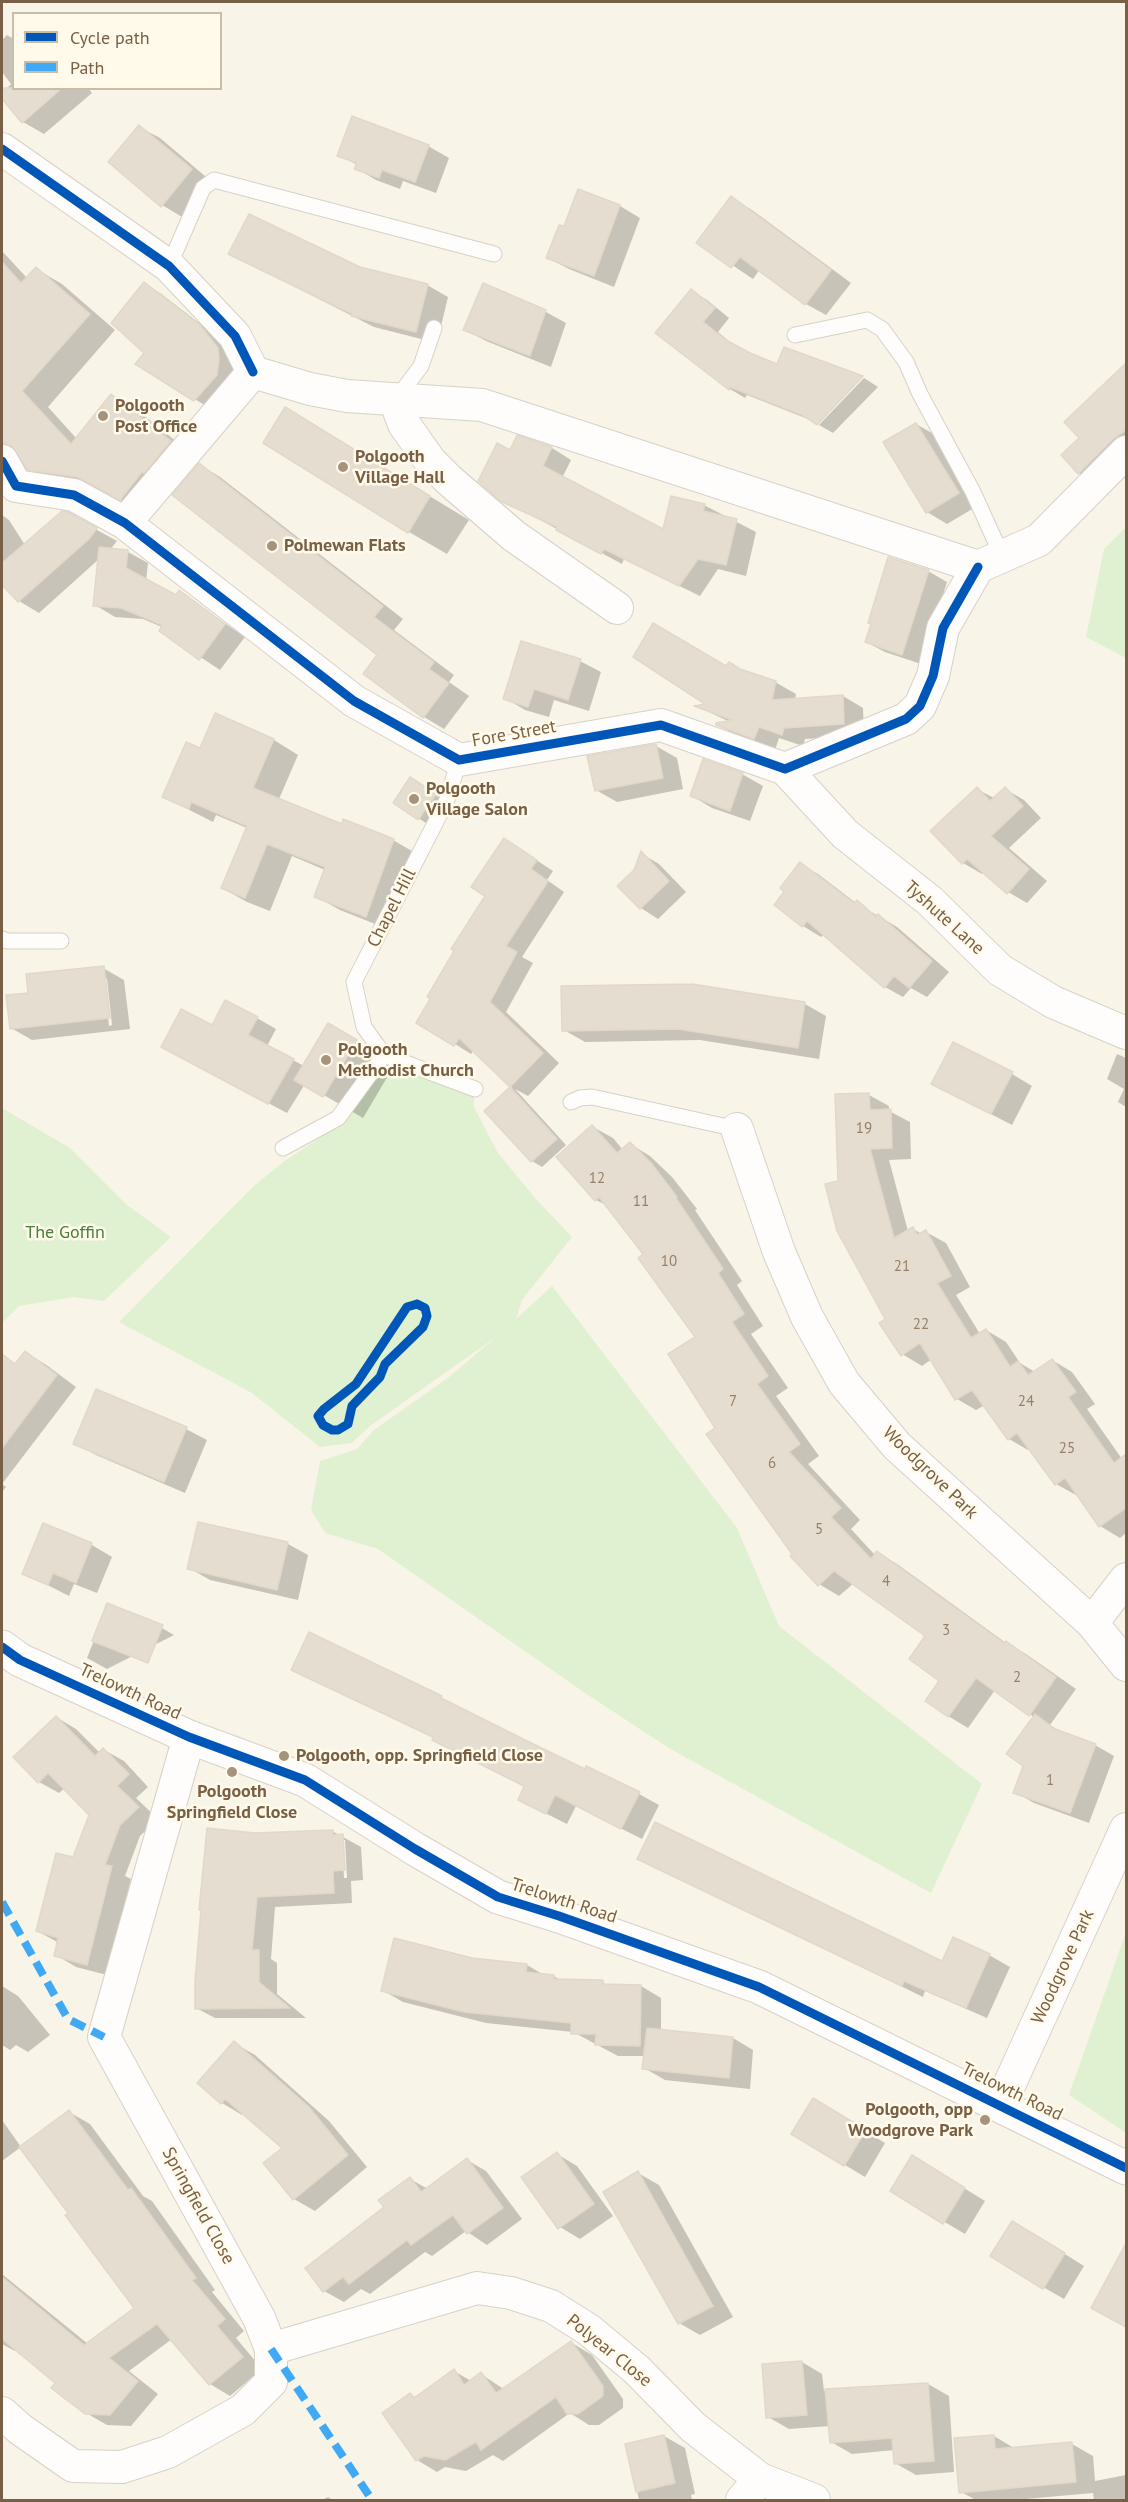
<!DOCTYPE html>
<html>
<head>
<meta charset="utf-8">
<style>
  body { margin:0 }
  #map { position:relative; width:1128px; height:2502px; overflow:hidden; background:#f9f4e8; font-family:"PT Sans",sans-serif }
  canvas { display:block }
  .frame { position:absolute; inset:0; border:3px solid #795f45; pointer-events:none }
  .legend { position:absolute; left:12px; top:12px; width:210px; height:78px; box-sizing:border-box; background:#fffaea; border:2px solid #c9bca8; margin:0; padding:8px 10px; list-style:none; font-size:18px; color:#795f45 }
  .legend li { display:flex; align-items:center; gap:12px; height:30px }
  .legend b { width:30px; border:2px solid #c9bca8 }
</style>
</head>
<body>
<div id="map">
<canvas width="1128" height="2502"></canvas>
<div class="frame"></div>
<ul class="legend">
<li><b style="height:8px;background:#0057b8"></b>Cycle path</li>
<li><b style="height:8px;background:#3fa9f5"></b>Path</li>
</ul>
</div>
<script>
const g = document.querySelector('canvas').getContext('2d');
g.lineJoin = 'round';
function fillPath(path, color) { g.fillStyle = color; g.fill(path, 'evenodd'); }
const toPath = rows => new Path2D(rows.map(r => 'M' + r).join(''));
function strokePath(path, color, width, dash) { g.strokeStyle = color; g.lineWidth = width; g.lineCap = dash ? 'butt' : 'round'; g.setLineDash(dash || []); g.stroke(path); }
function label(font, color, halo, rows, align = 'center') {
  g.font = font + ' "PT Sans",sans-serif'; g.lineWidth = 5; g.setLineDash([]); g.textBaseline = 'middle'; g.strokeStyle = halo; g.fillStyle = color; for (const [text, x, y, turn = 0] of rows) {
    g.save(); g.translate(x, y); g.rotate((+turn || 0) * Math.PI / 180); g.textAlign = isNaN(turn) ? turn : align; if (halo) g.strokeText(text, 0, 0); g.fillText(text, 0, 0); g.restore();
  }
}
fillPath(toPath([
  [1126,527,1126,658,1086,637,1104,549],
  [386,1063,474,1094,474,1107,498,1153,536,1199,572,1237,522,1300,516,1319,552,1286,737,1528,779,1626,982,1784,931,1893,667,1747,585,1693,378,1549,325,1533,311,1510,320,1461,357,1449,374,1430,449,1377,496,1337,370,1426,352,1443,320,1447,252,1393,119,1322,255,1185,283,1162,345,1121],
  [2,1108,70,1148,127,1205,171,1237,104,1301,73,1297,19,1306,2,1323],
  [1126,1932,1126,2133,1069,2095]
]), '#e0f1d1');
fillPath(toPath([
  [7,35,14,39,14,88,88,88,92,93,44,134,23,122,2,97,2,93,11,84,2,72,2,40],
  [139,127,160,138,212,182,182,217,162,205],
  [428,146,449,158,436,193,403,181,400,189,376,180,356,168,357,165,339,155],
  [579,191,620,206,640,218,614,287,569,269,548,258,565,228],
  [732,198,752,210,851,283,826,315,806,304,760,269,753,279,698,242],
  [2,251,27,278,36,269,62,284,115,330,48,407,77,439,111,396,138,411,196,457,147,514,105,492,55,484,29,468,19,452,2,442,2,337,8,331,2,324],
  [230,254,360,268,427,285,448,297,437,343,374,327],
  [144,284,160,293,216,336,233,358,235,370,211,409,137,364,146,353],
  [483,285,546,312,566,323,551,367,486,341,465,330],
  [692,291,707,300,729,318,718,332,736,347,778,366,813,421,747,395,745,398,730,389,657,333],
  [1126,365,1126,458,1100,485,1079,473,1063,455,1081,438,1066,422],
  [864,378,878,387,833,433,819,425],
  [286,409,469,520,447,554,409,532],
  [916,424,937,436,979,505,947,524,927,512],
  [518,437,552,448,571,460,562,478,664,531,704,505,756,532,746,576,718,569,700,596,624,559,622,564,501,499,510,452],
  [200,465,220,477,403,619,394,630,454,675,449,682,469,696,444,729,424,717,380,654],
  [68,514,117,541,110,550,128,552,148,563,146,581,177,597,179,592,245,637,220,670,161,631,162,627,143,619,115,617,95,605,99,559,39,613,19,601,2,583,2,515,9,520,25,545],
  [928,571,947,582,921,664,885,652,866,642],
  [580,661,601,672,589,711,554,700,549,717,525,710,505,698],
  [727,668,775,682,796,694,795,700,843,696,863,708,864,735,805,739,803,746,779,738,775,750,738,736,717,725,730,722,698,707,709,705],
  [216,715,274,740,298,755,279,799,343,826,393,840,417,854,390,930,340,910,315,896,325,870,292,856,270,911,247,902,222,888,247,828,216,815,213,822,164,797,201,750],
  [656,746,677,758,683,789,617,802,596,790],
  [742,774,763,786,750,821,712,808,692,796],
  [420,785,445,801,429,825,395,803],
  [977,789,994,798,1005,789,1024,800,1041,818,1009,848,1047,881,1027,903,1008,892,984,871,982,874,963,863],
  [521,850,553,871,547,880,564,892,522,957,533,963,506,1012,559,1063,528,1096,515,1089,566,1145,542,1167,532,1161,486,1111,512,1087,474,1050,471,1054,455,1044],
  [642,854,659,864,686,892,658,919,641,908,636,871],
  [800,864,818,874,856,903,897,927,949,972,927,997,911,988,903,997,885,987,824,934,821,937,803,926,776,905,786,891],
  [103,968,124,980,130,1029,32,1040,11,1028,30,994],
  [104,979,107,979,112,1025,109,1026],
  [692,986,805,1004,826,1016,819,1059,700,1040,585,1042,564,1030],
  [257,1018,276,1029,267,1046,304,1066,329,1025,395,1064,363,1118,305,1084,287,1113,181,1057],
  [1117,1054,1126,1058,1126,1107,1118,1102,1124,1089,1107,1079],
  [1012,1074,1032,1086,1012,1125,954,1095],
  [869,1095,889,1106,889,1111,910,1122,911,1159,889,1160,908,1231,913,1229,922,1234,926,1232,946,1243,970,1287,956,1295,980,1334,986,1330,1006,1342,1020,1363,1035,1372,1052,1360,1072,1372,1095,1404,1087,1409,1122,1459,1126,1456,1126,1533,1120,1538,1100,1526,1078,1494,1076,1495,1056,1484,1030,1449,1028,1450,1009,1439,985,1405,976,1410,957,1399,932,1359,922,1366,902,1354,887,1319,840,1182],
  [593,1127,613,1138,623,1150,630,1144,650,1156,672,1177,697,1209,695,1210,742,1281,737,1285,763,1326,751,1334,788,1388,776,1396,819,1456,808,1464,860,1520,851,1529,875,1555,877,1552,897,1564,1006,1643,1026,1654,1076,1689,1050,1725,1063,1733,1095,1745,1114,1756,1089,1823,1034,1803,1015,1792,1025,1766,1034,1717,995,1690,968,1728,948,1716,941,1680,927,1636,854,1583,839,1596,819,1584,794,1554,717,1428,697,1337,645,1255,608,1206,596,1200],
  [26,1353,45,1364,76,1387,2,1484,6,1487,2,1492,2,1376,11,1363,16,1366],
  [186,1429,207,1440,185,1493,96,1455,75,1443],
  [199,1523,288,1544,308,1555,298,1600,210,1580,189,1568],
  [44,1525,92,1545,112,1557,97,1593,74,1584,69,1596,24,1573],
  [108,1605,155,1624,174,1635,107,1669,87,1658],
  [314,1681,441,1698,526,1743,639,1794,659,1805,642,1839,576,1806,567,1824,519,1800,526,1786,434,1738],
  [56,1717,76,1729,100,1753,104,1750,124,1761,148,1787,136,1798,158,1819,140,1836,125,1876,131,1879,107,1975,76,1967,56,1955,59,1943,37,1931,74,1859,91,1815,65,1788,59,1793,39,1782],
  [332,1831,361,1847,363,1880,351,1881,352,1903,275,1907,271,1959,277,1963,277,1994,306,2018,215,2018,196,2008,255,1835],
  [342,1840,345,1840,347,1878,344,1878],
  [639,1858,943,1963,989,1955,1010,1967,987,2018,925,1991,923,1997],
  [472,1959,527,1965,544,1975,554,1976,561,1981,602,1982,609,1986,641,1986,661,1998,661,2031,733,2038,753,2050,750,2089,665,2080,644,2068,645,2056,618,2056,573,2032,486,2023,403,2002,382,1990],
  [2,1986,18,1996,50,2035,28,2052,16,2045,10,2050,2,2045],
  [234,2043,255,2055,329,2121,367,2167,315,2211,294,2199,284,2148,244,2113,242,2115,222,2103],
  [69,2112,90,2124,143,2196,152,2201,215,2290,212,2292,244,2331,236,2338,262,2369,230,2396,210,2384,172,2339,129,2371,158,2394,131,2426,107,2425,86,2413,57,2383,16,2349,15,2351,2,2344,2,2274,88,2344,136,2309,70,2213,21,2147,2,2161,2,2120,21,2147],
  [834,2112,885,2143,865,2177,793,2134],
  [557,2154,577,2166,613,2216,580,2239,560,2227],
  [467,2160,486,2171,522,2219,487,2245,466,2231,432,2256,425,2252,370,2294,361,2289,344,2302,324,2291,307,2269,386,2208,410,2179,428,2189],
  [933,2169,985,2201,965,2234,892,2191],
  [638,2173,659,2185,733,2317,700,2335,679,2323],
  [1033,2234,1084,2266,1064,2299,1043,2287],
  [1120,2277,1126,2281,1126,2326,1093,2308],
  [572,2343,592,2355,623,2399,623,2408,599,2425,589,2425,570,2413,503,2461,493,2455,466,2471,445,2467,437,2472,417,2460,410,2394,416,2398,454,2371,471,2381,481,2374,505,2390],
  [802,2362,822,2374,824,2391,928,2384,949,2396,954,2472,916,2475,895,2463,895,2450,852,2454,831,2442,830,2426,789,2429,768,2417],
  [664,2436,685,2448,695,2494,691,2495,692,2500,639,2500,627,2445],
  [994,2436,1014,2448,1072,2444,1093,2456,1095,2481,1126,2475,1126,2500,1094,2500,1093,2493,1014,2500,976,2500,961,2492],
  [328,2497,333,2500,322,2500]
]), '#0003');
const building = toPath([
  [2,88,62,88,22,123,2,99,2,88],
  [352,116,429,145,415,182,382,170,379,178,354,169,357,163,337,156,352,116],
  [139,125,192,169,161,207,108,162,139,125],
  [578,189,620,205,594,276,546,258,559,225,564,226,578,189],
  [731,196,831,270,805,305,740,257,731,268,696,243,731,196],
  [249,214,360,267,428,284,416,332,351,316,352,314,228,254,249,214],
  [2,262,21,283,36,267,90,314,22,391,71,444,111,394,171,441,144,473,142,472,120,500,77,477,27,470,12,446,2,443,2,262],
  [144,282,200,325,218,348,219,360,217,375,194,401,135,364,144,353,111,323,144,282],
  [483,283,546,310,530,356,463,330,483,283],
  [691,289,715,308,703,322,726,340,750,353,777,364,784,347,863,376,817,425,802,415,730,387,729,390,655,333,691,289],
  [1126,363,1126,430,1113,439,1078,474,1061,455,1079,438,1064,422,1126,363],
  [285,407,430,496,408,533,263,443,285,407],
  [916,423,959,493,926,513,883,442,916,423],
  [517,435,552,447,543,466,663,529,671,496,705,504,703,511,737,519,726,565,698,559,679,586,604,549,601,554,556,530,557,527,500,501,478,481,497,443,510,450,517,435],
  [199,463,383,606,374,617,434,662,429,669,449,683,423,718,363,674,377,655,172,495,199,463],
  [62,511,68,512,97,528,89,539,18,602,2,585,2,563,62,511],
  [99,547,128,550,126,568,176,595,179,590,225,624,199,660,159,631,162,625,121,608,93,606,99,547],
  [888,557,929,570,902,655,865,642,871,624,868,623,888,557],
  [653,623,726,666,729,662,740,669,776,681,772,700,843,695,844,724,784,728,782,735,759,727,754,739,716,725,716,723,732,720,694,706,705,704,633,657,653,623],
  [521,641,581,659,568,700,534,689,528,707,503,699,521,641],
  [215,713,274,739,253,788,342,824,343,819,394,839,366,917,314,897,325,867,267,844,245,898,221,888,247,826,191,802,189,809,162,797,186,742,200,748,215,713],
  [656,744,663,778,595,791,587,756,656,744],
  [703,759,743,773,730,811,690,796,703,759],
  [410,777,436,794,418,820,393,803,410,777],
  [977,787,990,801,1005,787,1023,806,991,836,1029,869,1007,894,967,859,962,864,930,831,977,787],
  [504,838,537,860,531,869,548,881,506,946,517,952,490,1002,543,1053,510,1087,459,1038,454,1046,416,1023,430,999,427,997,454,951,451,949,485,896,471,887,504,838],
  [641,851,669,881,640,909,617,886,634,870,641,851],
  [800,862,854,903,857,900,876,917,878,914,932,961,909,988,894,976,884,988,807,921,802,927,774,905,784,892,780,888,800,862],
  [104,966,110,1018,10,1029,6,995,28,993,26,974,104,966],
  [692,984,805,1002,798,1048,678,1029,562,1031,561,986,692,984],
  [225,1000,258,1017,248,1035,294,1059,268,1104,161,1047,181,1009,212,1025,225,1000],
  [328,1023,357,1040,323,1097,294,1080,328,1023],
  [953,1042,1013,1072,991,1114,931,1084,953,1042],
  [510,1087,557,1139,531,1162,484,1111,510,1087],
  [869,1093,870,1110,891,1109,892,1148,870,1149,894,1238,913,1227,917,1235,926,1230,951,1276,937,1283,971,1338,986,1329,1010,1367,1018,1361,1028,1375,1052,1359,1076,1392,1068,1397,1114,1463,1126,1454,1126,1508,1099,1527,1065,1478,1055,1485,1017,1433,1008,1440,972,1390,955,1400,920,1343,901,1356,879,1323,885,1319,837,1231,825,1184,838,1181,835,1094,869,1093],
  [592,1125,617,1153,630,1142,651,1163,677,1197,676,1198,723,1269,718,1273,744,1314,732,1322,768,1376,757,1384,800,1444,789,1452,841,1508,831,1517,871,1559,877,1551,1004,1643,1006,1641,1056,1677,1029,1716,976,1678,948,1717,925,1701,939,1681,909,1659,925,1636,834,1571,818,1586,790,1556,792,1554,706,1434,715,1428,668,1354,695,1337,638,1258,643,1254,599,1197,595,1201,556,1157,592,1125],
  [25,1351,57,1375,2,1448,2,1354,15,1364,25,1351],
  [96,1389,187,1427,164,1482,73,1444,96,1389],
  [198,1522,288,1542,277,1590,187,1569,198,1522],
  [43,1523,92,1543,76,1583,53,1573,48,1585,22,1574,43,1523],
  [107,1603,163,1625,148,1663,92,1641,107,1603],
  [309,1632,442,1696,441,1698,527,1741,585,1769,586,1766,640,1792,621,1829,555,1795,546,1814,518,1800,524,1786,432,1740,433,1737,291,1670,309,1632],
  [1035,1714,1055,1729,1096,1744,1070,1813,1013,1793,1023,1766,1006,1754,1035,1714],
  [56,1716,95,1756,103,1748,129,1774,117,1786,139,1807,120,1825,105,1865,112,1866,87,1965,54,1956,58,1938,36,1931,56,1853,73,1857,89,1815,48,1773,38,1783,13,1757,56,1716],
  [655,1822,942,1961,953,1937,990,1954,966,2008,904,1981,902,1986,637,1859,655,1822],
  [207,1828,255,1833,333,1830,333,1835,343,1834,345,1870,333,1871,334,1893,257,1897,252,1950,259,1950,259,1982,290,2008,195,2009,195,1981,201,1910,199,1910,207,1828],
  [394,1938,472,1958,527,1964,526,1972,554,1975,554,1979,603,1980,603,1984,641,1985,640,2046,595,2045,596,2034,571,2034,571,2023,464,2012,381,1991,394,1938],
  [647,2028,733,2037,729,2078,642,2069,647,2028],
  [234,2041,309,2107,348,2155,293,2200,263,2163,282,2148,225,2099,221,2104,197,2083,234,2041],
  [813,2098,866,2130,844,2166,791,2134,813,2098],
  [69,2110,128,2190,131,2188,196,2278,192,2280,225,2319,217,2326,243,2357,209,2385,157,2324,109,2358,138,2381,110,2415,85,2414,51,2388,55,2383,2,2339,2,2277,84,2345,134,2308,65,2215,68,2213,19,2147,69,2110],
  [557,2152,594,2204,558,2229,521,2177,557,2152],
  [912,2155,965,2188,943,2224,890,2191,912,2155],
  [467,2158,503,2208,467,2234,453,2215,411,2245,407,2240,349,2284,343,2277,323,2292,305,2268,384,2207,378,2200,410,2177,421,2192,467,2158],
  [638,2171,713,2306,678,2324,603,2192,638,2171],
  [1012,2221,1065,2253,1043,2289,990,2256,1012,2221],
  [1126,2243,1126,2327,1091,2308,1126,2243],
  [571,2341,603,2386,603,2396,578,2414,567,2414,556,2397,481,2450,476,2442,445,2460,424,2456,416,2461,382,2413,410,2393,414,2398,454,2369,464,2385,481,2372,496,2393,571,2341],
  [802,2361,807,2415,766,2418,762,2364,802,2361],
  [928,2383,934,2461,894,2464,892,2438,830,2443,825,2389,928,2383],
  [664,2435,675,2483,636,2492,625,2444,664,2435],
  [994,2435,995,2449,1072,2442,1076,2482,959,2493,954,2438,994,2435]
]);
fillPath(building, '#e5ddcf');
strokePath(building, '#e2d8ca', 1.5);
const service = toPath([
  [169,266,203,188,214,180,494,254],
  [795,335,867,320,882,329,906,362,920,394,973,492,1002,556],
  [397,398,421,366,434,328],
  [2,939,7,941,61,941],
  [384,1055,364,1027,354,982,447,800,459,760],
  [384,1055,475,1089],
  [571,1102,580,1098,592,1097,737,1129],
  [283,1148,338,1118,384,1055]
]);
const minor = toPath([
  [2,149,169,266,235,336,253,372],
  [395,400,404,424,430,461,449,480,514,536,617,608],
  [2,461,16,486,74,495,125,523,354,701,459,760,661,725,785,769,906,719,920,706,933,676,943,628,978,567],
  [125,523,253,372,310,389,347,396,482,405,978,567,1039,540,1126,452],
  [785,769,845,834,930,901,1000,970,1053,1002,1126,1033],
  [737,1129,779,1252,807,1317,844,1383,897,1446,1092,1623,1126,1665],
  [1092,1623,1126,1579],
  [1000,2105,1126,1829],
  [271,2349,477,2288,511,2293,551,2306,589,2330,637,2370,693,2427,760,2479,814,2500],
  [2,2413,20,2429,73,2466,122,2467,168,2452,243,2410,271,2382,271,2349,259,2318,104,2037,189,1737],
  [742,2500,760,2479]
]);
const tertiary = toPath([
  [2,1647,20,1660,189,1737,305,1780,415,1849,498,1897,559,1916,759,1987,1126,2168]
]);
strokePath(service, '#d7d1c7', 17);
strokePath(minor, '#d7d1c7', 34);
strokePath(tertiary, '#d7d1c7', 35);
strokePath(service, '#fefdfc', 15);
strokePath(minor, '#fefdfc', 32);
strokePath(tertiary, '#fefdfc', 33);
strokePath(toPath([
  [2,1902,68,2019,104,2037],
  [271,2349,372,2500]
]), '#3fa9f5', 8, [15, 8]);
strokePath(toPath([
  [2,149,169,266,235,336,253,372],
  [2,461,16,486,74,495,125,523,354,701,459,760,661,725,785,769,906,719,920,706,933,676,943,628,978,567],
  [417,1304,425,1308,427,1316,423,1327,385,1364,380,1377,352,1406,348,1424,338,1430,332,1430,323,1425,318,1416,324,1409,356,1384,407,1307,417,1304],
  [2,1647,20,1660,189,1737,305,1780,415,1849,498,1897,559,1916,759,1987,1126,2168]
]), '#0057b8', 9);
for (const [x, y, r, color] of [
  [103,416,6,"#a6937e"],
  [343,467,6,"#a6937e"],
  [272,546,6,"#a6937e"],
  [414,799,6,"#a6937e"],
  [326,1060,6,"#a6937e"],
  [284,1756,6,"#a6937e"],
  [232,1772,6,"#a6937e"],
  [985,2120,6,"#a6937e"]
]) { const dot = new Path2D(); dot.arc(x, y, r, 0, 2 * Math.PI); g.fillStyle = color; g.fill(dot); strokePath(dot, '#fffaea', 2); }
label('15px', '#96806a', null, [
  ["19",864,1129],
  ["12",597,1179],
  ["11",641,1202],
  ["10",669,1262],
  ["21",902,1267],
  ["22",921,1325],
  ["7",733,1402],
  ["24",1026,1402],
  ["25",1067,1449],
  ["6",772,1464],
  ["5",819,1530],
  ["4",886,1582],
  ["3",946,1631],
  ["2",1017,1678],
  ["1",1050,1781]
]);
label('bold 18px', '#795f45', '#fffaea', [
  ["Polgooth",115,406],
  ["Post Office",115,427],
  ["Polgooth",355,457],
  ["Village Hall",355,478],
  ["Polmewan Flats",284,546],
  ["Polgooth",426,789],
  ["Village Salon",426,810],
  ["Polgooth",338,1050],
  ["Methodist Church",338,1071],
  ["Polgooth, opp. Springfield Close",296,1756],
  ["Polgooth",232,1792,"center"],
  ["Springfield Close",232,1813,"center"],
  ["Polgooth, opp",973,2110,"right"],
  ["Woodgrove Park",973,2131,"right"]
], 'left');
label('18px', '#795f45', '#fffaea', [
  ["Fore Street",514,734,-10],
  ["Chapel Hill",392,908,-63],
  ["Tyshute Lane",944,918,42],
  ["Woodgrove Park",930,1473,44],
  ["Trelowth Road",130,1692,25],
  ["Trelowth Road",564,1901,18],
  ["Woodgrove Park",1063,1967,-65],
  ["Trelowth Road",1012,2092,26],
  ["Springfield Close",198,2206,61],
  ["Polyear Close",609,2351,39]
]);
label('18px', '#46813c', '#fffaea', [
  ["The Goffin",65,1233]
]);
</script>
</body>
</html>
